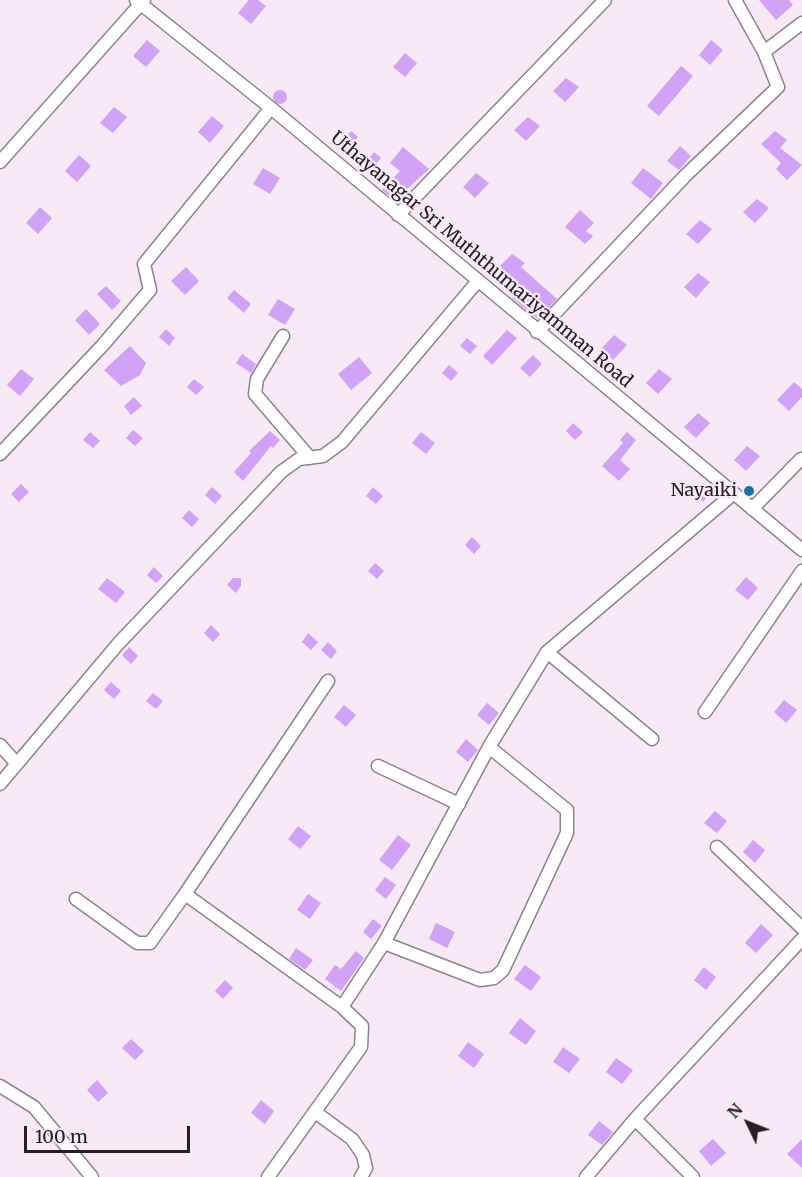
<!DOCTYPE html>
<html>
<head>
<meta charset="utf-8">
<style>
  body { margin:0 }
  #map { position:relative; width:802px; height:1177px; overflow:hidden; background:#f7e9f6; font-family:Merriweather,serif }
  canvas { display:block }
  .north { position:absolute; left:718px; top:1093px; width:60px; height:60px; -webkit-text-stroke:4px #f7e9f6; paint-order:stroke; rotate:313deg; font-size:16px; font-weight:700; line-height:24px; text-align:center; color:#252025 }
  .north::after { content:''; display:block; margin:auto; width:21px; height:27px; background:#252025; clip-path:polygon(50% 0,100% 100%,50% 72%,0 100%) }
  .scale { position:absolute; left:24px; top:1126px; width:166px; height:27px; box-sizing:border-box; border:3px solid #252025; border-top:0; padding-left:8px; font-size:18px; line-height:21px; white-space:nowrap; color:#252025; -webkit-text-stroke:4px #f7e9f6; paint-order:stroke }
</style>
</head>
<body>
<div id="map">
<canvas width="802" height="1177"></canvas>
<div class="north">N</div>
<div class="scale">100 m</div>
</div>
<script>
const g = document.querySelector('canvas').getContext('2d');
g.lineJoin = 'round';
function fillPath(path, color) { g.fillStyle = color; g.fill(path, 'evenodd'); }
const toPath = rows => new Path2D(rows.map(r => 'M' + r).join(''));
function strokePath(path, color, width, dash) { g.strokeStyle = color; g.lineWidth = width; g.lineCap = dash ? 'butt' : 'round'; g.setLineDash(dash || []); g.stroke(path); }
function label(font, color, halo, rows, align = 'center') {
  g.font = font + ' Merriweather,serif'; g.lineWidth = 5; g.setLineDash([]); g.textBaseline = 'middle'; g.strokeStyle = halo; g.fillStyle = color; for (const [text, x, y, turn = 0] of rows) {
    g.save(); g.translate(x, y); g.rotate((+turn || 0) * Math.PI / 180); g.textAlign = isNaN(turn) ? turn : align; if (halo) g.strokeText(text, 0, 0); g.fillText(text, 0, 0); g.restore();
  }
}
fillPath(toPath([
  [249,0,258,0,266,6,251,24,238,13],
  [759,0,789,0,793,5,776,20],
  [147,40,160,51,146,67,133,56],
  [711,40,723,50,710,65,699,55],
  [405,53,417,63,405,77,393,67],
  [681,66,693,76,659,116,647,106],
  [566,78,579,87,565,102,553,91],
  '273 97a7 7 0 1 1 14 0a7 7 0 1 1-14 0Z',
  [114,107,127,117,113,133,100,123],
  [212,116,224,126,210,143,198,132],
  [528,117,540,126,526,141,514,130],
  [351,131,358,137,350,147,343,141],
  [775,131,787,140,780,148,802,165,787,180,776,169,781,163,761,144],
  [680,146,691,156,679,170,667,161],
  [403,147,429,169,395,200,382,190,400,171,390,163],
  [374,152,381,158,373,168,366,162],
  [79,155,91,166,77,182,65,171],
  [263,168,280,178,270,194,253,184],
  [643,168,663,183,651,199,631,183],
  [476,173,489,183,475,198,463,187],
  [757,199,769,208,755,223,743,212],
  [40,207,52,218,38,234,26,223],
  [580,210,594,223,586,231,593,236,585,244,565,227],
  [700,220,712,229,698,244,686,234],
  [512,254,525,263,521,267,557,299,538,319,512,298,521,288,499,267],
  [186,267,199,281,185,295,171,281],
  [698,273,710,282,696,298,684,287],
  [106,286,121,301,112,310,97,294],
  [234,290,251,304,244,313,227,298],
  [278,299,295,309,285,325,268,315],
  [86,309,100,324,89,335,75,320],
  [166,329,175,338,169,346,159,337],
  [507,330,517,338,492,365,483,356],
  [614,335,627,345,613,360,601,349],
  [467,338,477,346,470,354,460,346],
  [130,346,146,363,140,375,121,386,104,370],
  [242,354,256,364,251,373,236,363],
  [533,355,542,364,530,377,520,368],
  [359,357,372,373,351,390,338,374],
  [449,365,458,373,451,381,442,373],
  [21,369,34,379,20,396,7,385],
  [659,369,672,379,658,394,646,383],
  [194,379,204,387,196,395,187,387],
  [794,382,802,389,802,397,789,411,777,400],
  [134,397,142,406,131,415,124,406],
  [698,413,710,423,696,438,684,427],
  [573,423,583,432,575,440,566,431],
  [133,430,143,438,135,446,126,438],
  [270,431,280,440,273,448,271,446,243,481,234,472,251,453,249,451],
  [90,432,100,441,93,448,83,440],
  [421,432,435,443,426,454,412,443],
  [627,432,636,440,620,460,630,469,619,481,602,466,623,443,620,440],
  [747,446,760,456,746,471,734,460],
  [21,484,29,492,19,502,11,494],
  [701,485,710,494,703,502,693,493],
  [212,487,222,496,215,504,205,495],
  [373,487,383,496,376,504,366,496],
  [189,510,199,519,192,527,182,518],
  [472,537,481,546,474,554,465,545],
  [375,563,384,571,377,579,368,571],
  [154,567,163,576,156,583,147,575],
  [746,577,758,588,748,600,735,590],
  [107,578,125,592,116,603,98,589],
  [233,578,241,578,241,586,236,593,227,585],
  [211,625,220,634,213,642,204,633],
  [308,633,318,642,311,650,302,642],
  [328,642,337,651,331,659,321,650],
  [129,647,138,656,131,664,122,655],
  [111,682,121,691,114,699,104,690],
  [153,693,163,701,156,709,146,701],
  [784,700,797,710,786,723,774,712],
  [487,703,499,713,489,725,477,715],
  [344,705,356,715,346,727,334,717],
  [466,739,478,750,468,762,456,752],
  [715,811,727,821,717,833,704,823],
  [298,826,311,836,300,849,288,839],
  [398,835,411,845,392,870,379,860],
  [753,840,765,850,755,863,743,852],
  [385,877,396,885,386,899,375,890],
  [308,894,321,903,310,919,297,910],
  [373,919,382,926,371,939,363,932],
  [436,923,455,932,447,948,429,939],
  [761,924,773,935,756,953,745,943],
  [296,948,313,960,305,970,289,959],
  [356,951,364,958,341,991,325,979,335,965,341,969],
  [525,965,541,977,531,991,514,979],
  [704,967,716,977,706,990,694,980],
  [225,980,233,988,223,999,215,991],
  [520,1018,536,1031,526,1045,509,1033],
  [131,1039,144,1051,135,1060,122,1048],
  [468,1042,484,1054,474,1068,458,1056],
  [563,1047,580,1059,569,1073,553,1062],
  [616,1058,633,1070,622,1084,606,1072],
  [97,1080,108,1093,98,1102,87,1090],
  [261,1100,274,1111,265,1124,251,1113],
  [599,1121,613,1132,602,1145,588,1135],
  [713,1139,726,1153,711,1166,699,1151],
  [802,1139,802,1168,787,1154]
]), '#d1a2f6');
const minor = toPath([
  [136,0,271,108,802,550],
  [735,0,764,52],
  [0,162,144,0],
  [398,215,605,0],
  [537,332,685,176,778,87,764,52,802,23],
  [283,336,257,379,255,394,310,458],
  [0,454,102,346,150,290,144,264,271,108],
  [752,509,801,459],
  [547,652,652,739],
  [705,712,802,571],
  [0,745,17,764],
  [378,766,459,804],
  [0,784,118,644,281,472,299,459,323,456,342,442,477,282],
  [717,847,802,928],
  [185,894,328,681],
  [76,899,137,943,150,943,185,894,342,1007],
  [384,943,480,980,494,978,503,970,567,833,567,810,489,747],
  [0,1086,34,1107,92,1177],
  [315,1112,352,1139,363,1155,366,1168,361,1177],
  [635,1119,693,1177],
  [268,1177,361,1047,362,1026,342,1007,384,943,489,747,547,652,733,494],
  [586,1177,635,1119,802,939]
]);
strokePath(minor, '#8f838f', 15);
strokePath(minor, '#fff', 12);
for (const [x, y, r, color] of [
  [749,491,6,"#1574a2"]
]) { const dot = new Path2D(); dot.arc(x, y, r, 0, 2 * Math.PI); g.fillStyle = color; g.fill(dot); strokePath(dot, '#f7e9f6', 2); }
label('18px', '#252025', '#f7e9f6', [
  ["Uthayanagar Sri Muththumariyamman Road",481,260,40]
]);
label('18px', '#252025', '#f7e9f6', [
  ["Nayaiki",737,491]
], 'right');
</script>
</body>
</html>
